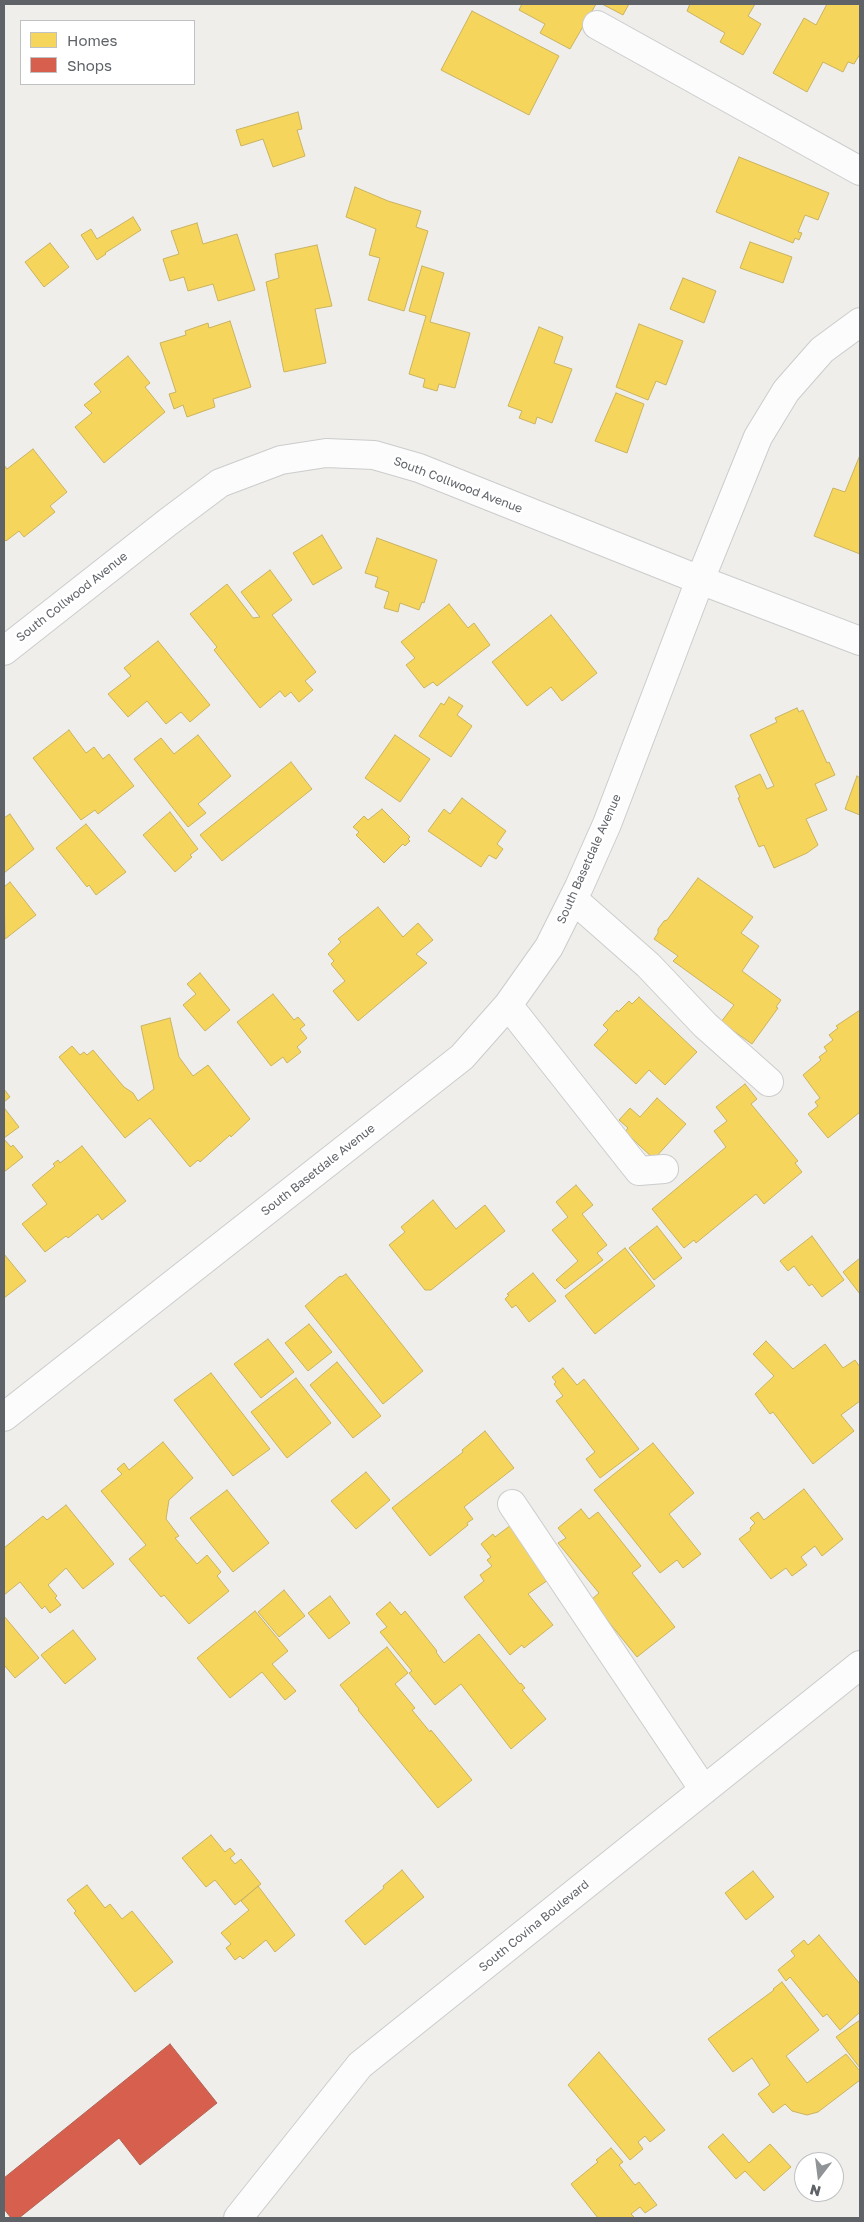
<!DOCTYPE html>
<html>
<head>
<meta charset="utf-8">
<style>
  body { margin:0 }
  #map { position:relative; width:864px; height:2222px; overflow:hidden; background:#efeeea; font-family:"Golos Text",sans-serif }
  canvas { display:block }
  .frame { position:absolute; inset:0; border:5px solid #5f6368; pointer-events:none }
  .legend { position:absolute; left:20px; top:20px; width:175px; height:65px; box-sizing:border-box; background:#fff; border:1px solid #bfc1c3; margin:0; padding:6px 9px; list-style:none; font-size:15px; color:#5f6368 }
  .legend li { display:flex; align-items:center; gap:10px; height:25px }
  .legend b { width:25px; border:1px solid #bfc1c3 }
  .north { position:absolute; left:794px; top:2152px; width:50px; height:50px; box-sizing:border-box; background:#fff; border:1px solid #bfc1c3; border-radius:50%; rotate:195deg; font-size:14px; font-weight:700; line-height:20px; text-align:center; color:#5f6368 }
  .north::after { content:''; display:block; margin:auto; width:18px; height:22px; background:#919496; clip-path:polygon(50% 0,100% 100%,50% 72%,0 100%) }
</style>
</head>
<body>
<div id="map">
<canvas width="864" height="2222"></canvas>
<div class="frame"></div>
<ul class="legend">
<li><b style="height:14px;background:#f6d55c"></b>Homes</li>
<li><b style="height:14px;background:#d6604d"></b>Shops</li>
</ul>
<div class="north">N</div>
</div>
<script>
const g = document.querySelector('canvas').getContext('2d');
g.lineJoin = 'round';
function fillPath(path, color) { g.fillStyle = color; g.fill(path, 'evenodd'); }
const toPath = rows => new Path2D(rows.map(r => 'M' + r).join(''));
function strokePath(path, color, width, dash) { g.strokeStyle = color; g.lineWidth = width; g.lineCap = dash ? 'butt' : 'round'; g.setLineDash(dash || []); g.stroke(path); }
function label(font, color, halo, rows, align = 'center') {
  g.font = font + ' "Golos Text",sans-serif'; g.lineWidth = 5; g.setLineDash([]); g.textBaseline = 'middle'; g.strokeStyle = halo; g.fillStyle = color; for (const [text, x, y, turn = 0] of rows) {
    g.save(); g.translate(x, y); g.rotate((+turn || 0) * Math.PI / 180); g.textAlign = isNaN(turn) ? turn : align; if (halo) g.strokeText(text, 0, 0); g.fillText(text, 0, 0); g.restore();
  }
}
const homes = toPath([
  [522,4,596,4,570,49,540,33,545,24,519,10,522,4],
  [602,4,629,4,623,15,602,4],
  [690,4,755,4,748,16,761,24,743,55,720,42,725,33,687,11,690,4],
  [827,4,860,4,860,54,854,64,848,62,843,72,823,62,807,92,773,73,804,18,816,25,827,4],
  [472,11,559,56,529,115,441,70,472,11],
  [298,112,302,129,297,130,305,156,273,167,263,139,241,146,236,130,298,112],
  [739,157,829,193,818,220,805,215,798,232,802,233,799,240,795,238,793,243,716,212,739,157],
  [355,187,388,201,421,211,416,227,428,231,404,311,368,300,380,258,369,255,376,229,346,217,355,187],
  [133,217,141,230,105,253,106,254,97,260,81,235,91,229,97,239,133,217],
  [197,223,203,244,237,234,255,290,218,301,213,284,188,291,184,277,170,281,163,259,179,254,171,231,197,223],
  [750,242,792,257,783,283,740,268,750,242],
  [50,243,69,267,44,287,25,262,50,243],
  [317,245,332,306,315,309,326,363,284,372,266,282,279,278,275,254,317,245],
  [422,266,444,273,430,322,470,333,455,388,439,384,437,391,423,387,425,379,409,374,426,316,409,311,422,266],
  [683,278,716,291,704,323,670,309,683,278],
  [230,321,251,387,213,399,215,407,187,417,183,405,174,409,169,394,176,392,160,343,186,335,185,331,208,323,209,328,230,321],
  [639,324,683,341,666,385,656,381,648,400,616,387,639,324],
  [539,327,563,337,554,363,572,369,552,423,537,417,535,424,519,418,522,411,508,406,539,327],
  [128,356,150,383,145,387,165,412,104,463,75,427,92,413,84,405,101,392,94,384,128,356],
  [616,393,644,404,627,453,595,441,616,393],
  [33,449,67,492,50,506,55,512,24,537,19,531,6,541,4,539,4,465,7,469,33,449],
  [860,455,860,554,814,536,833,488,845,492,860,455],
  [322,535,342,568,313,585,293,553,322,535],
  [377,538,437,560,424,603,422,602,419,610,400,603,398,612,384,608,389,592,375,587,378,577,365,573,377,538],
  [270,570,292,600,272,615,316,672,305,681,313,690,299,702,291,692,285,697,280,691,260,708,214,650,217,647,190,614,227,584,253,618,260,617,241,592,270,570],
  [449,604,468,628,474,623,490,645,437,686,433,682,424,688,406,665,415,658,401,642,449,604],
  [551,615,597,673,562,701,551,687,527,706,492,662,551,615],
  [158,641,210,705,190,722,181,712,166,724,147,701,128,717,108,694,131,676,124,668,158,641],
  [449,697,463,706,457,715,472,726,451,757,419,736,441,703,444,705,449,697],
  [797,708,799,712,803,710,827,763,829,762,835,775,815,784,827,810,806,819,818,845,807,853,774,868,764,845,759,847,738,798,740,797,735,786,760,774,767,789,774,786,750,735,777,722,775,718,797,708],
  [69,730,86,753,94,747,103,759,109,754,134,786,98,814,95,810,81,820,33,758,69,730],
  [198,735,231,776,198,804,206,813,188,827,134,759,161,738,174,754,198,735],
  [395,735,430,759,400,802,365,778,395,735],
  [291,762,312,789,222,861,200,835,291,762],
  [857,776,860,778,860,815,845,809,857,776],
  [462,798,506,831,497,844,503,849,496,859,489,855,481,867,428,831,444,809,450,814,462,798],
  [382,809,410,837,408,839,410,841,405,846,403,844,384,863,356,835,359,832,353,827,364,816,368,820,382,809],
  [170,812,198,849,190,855,192,857,175,872,143,835,170,812],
  [10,814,34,849,4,873,4,818,10,814],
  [86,824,126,872,96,895,89,885,87,887,56,848,86,824],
  [698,878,753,917,741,933,759,946,742,971,781,1000,776,1007,778,1008,752,1044,721,1022,734,1005,673,961,678,956,654,939,658,933,658,929,664,921,667,920,698,878],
  [10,882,36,915,5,939,4,887,10,882],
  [378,907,403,937,418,923,433,940,416,954,427,963,358,1021,333,991,345,981,331,964,334,961,328,954,341,942,338,939,378,907],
  [200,973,230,1010,205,1031,183,1005,196,994,187,984,200,973],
  [273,994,294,1020,298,1017,305,1025,300,1029,307,1038,297,1047,301,1052,287,1063,283,1057,271,1066,237,1022,273,994],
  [639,997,697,1052,665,1085,649,1070,636,1084,594,1045,608,1030,603,1025,617,1010,618,1012,629,1001,632,1004,639,997],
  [860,1010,860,1112,828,1138,808,1114,818,1106,815,1102,820,1098,803,1075,821,1060,819,1057,827,1051,824,1047,833,1040,829,1035,838,1028,836,1026,860,1010],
  [170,1018,179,1057,193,1076,208,1065,250,1119,231,1137,230,1135,200,1162,198,1160,190,1167,150,1118,125,1138,59,1057,72,1046,80,1055,84,1052,87,1055,93,1050,124,1087,133,1093,138,1101,154,1089,141,1026,170,1018],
  [745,1084,757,1099,751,1104,798,1161,795,1163,802,1172,764,1204,756,1194,696,1243,694,1240,684,1248,652,1209,726,1147,714,1131,727,1121,716,1107,745,1084],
  [4,1089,10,1097,4,1102,4,1089],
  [657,1098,686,1124,654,1159,625,1132,628,1128,619,1120,630,1108,640,1117,657,1098],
  [5,1109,19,1127,4,1138,4,1110,5,1109],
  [4,1139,11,1147,13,1145,23,1157,4,1172,4,1139],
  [82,1146,126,1201,102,1220,98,1214,68,1238,66,1236,45,1252,22,1224,47,1204,32,1185,55,1166,53,1164,58,1160,60,1163,82,1146],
  [576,1185,593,1205,582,1214,607,1245,597,1253,603,1260,565,1289,556,1280,578,1261,552,1230,568,1217,556,1202,576,1185],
  [433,1200,456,1229,485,1205,505,1231,431,1290,425,1290,389,1245,405,1232,401,1227,433,1200],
  [657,1226,682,1258,654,1280,629,1248,657,1226],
  [812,1236,844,1280,822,1297,812,1284,809,1286,794,1266,788,1271,780,1261,812,1236],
  [625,1248,655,1286,595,1334,565,1296,625,1248],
  [4,1254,26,1281,4,1298,4,1254],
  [860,1258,860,1294,843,1272,860,1258],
  [533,1273,556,1301,529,1322,516,1305,512,1308,505,1299,509,1295,507,1294,533,1273],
  [346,1274,423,1371,383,1404,305,1306,340,1276,341,1277,346,1274],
  [309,1324,332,1352,308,1371,285,1343,309,1324],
  [268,1339,294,1372,261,1398,234,1364,268,1339],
  [766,1341,793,1369,825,1344,843,1368,855,1360,860,1367,860,1401,841,1415,854,1431,813,1464,773,1412,770,1414,755,1394,774,1376,753,1354,766,1341],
  [337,1362,381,1416,353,1438,310,1385,337,1362],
  [563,1368,577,1385,584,1379,639,1449,600,1478,586,1459,595,1452,556,1401,563,1396,554,1384,556,1382,552,1377,563,1368],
  [211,1373,270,1449,233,1476,174,1400,211,1373],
  [296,1378,331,1423,287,1458,251,1412,296,1378],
  [485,1431,514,1468,464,1507,473,1519,467,1523,468,1525,430,1556,392,1508,463,1452,462,1450,485,1431],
  [163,1442,193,1478,169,1500,166,1519,179,1536,175,1538,197,1564,207,1555,221,1572,217,1576,229,1591,189,1624,164,1595,161,1597,129,1559,146,1545,101,1491,122,1474,117,1469,124,1463,129,1470,163,1442],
  [653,1443,694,1493,669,1514,701,1554,683,1568,677,1560,660,1573,594,1490,653,1443],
  [366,1472,390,1500,356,1529,331,1501,366,1472],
  [804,1489,843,1539,822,1556,815,1546,801,1557,807,1565,792,1576,786,1568,771,1579,739,1539,751,1530,750,1528,755,1523,750,1518,758,1512,764,1520,804,1489],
  [227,1490,269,1543,233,1572,190,1518,227,1490],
  [66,1505,114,1564,83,1589,66,1568,48,1585,57,1596,55,1598,61,1605,50,1613,45,1606,42,1609,20,1582,4,1595,4,1548,43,1516,47,1520,66,1505],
  [581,1509,589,1519,598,1512,641,1566,632,1573,675,1627,637,1657,591,1600,599,1593,558,1543,566,1538,558,1528,581,1509],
  [511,1525,551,1578,528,1594,553,1625,524,1648,522,1645,510,1655,464,1597,484,1581,480,1575,492,1566,487,1560,491,1557,481,1544,493,1534,495,1537,511,1525],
  [284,1590,305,1616,279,1637,258,1612,284,1590],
  [330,1596,350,1623,329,1639,308,1613,330,1596],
  [390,1602,401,1615,405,1611,437,1651,436,1652,444,1663,479,1634,520,1684,521,1683,525,1688,522,1690,546,1719,511,1749,461,1684,435,1705,409,1673,412,1671,380,1632,387,1627,376,1614,390,1602],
  [255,1611,288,1651,272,1664,296,1691,285,1700,262,1672,230,1698,197,1658,255,1611],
  [4,1616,39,1658,15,1678,4,1665,4,1616],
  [73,1630,96,1659,65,1684,41,1655,73,1630],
  [387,1647,408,1673,395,1684,415,1708,412,1710,430,1732,431,1730,472,1780,438,1808,358,1710,359,1709,340,1685,387,1647],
  [211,1835,225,1852,230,1848,235,1854,230,1858,235,1864,241,1859,261,1884,235,1905,215,1880,206,1887,182,1858,211,1835],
  [402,1870,424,1897,365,1945,345,1921,384,1888,383,1886,402,1870],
  [753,1871,774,1897,746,1920,725,1893,753,1871],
  [87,1885,105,1908,110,1904,122,1919,132,1911,173,1962,135,1992,74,1913,76,1911,67,1900,87,1885],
  [258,1886,295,1935,275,1952,266,1940,243,1959,240,1956,235,1960,226,1948,231,1944,221,1933,249,1910,241,1901,258,1886],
  [819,1935,860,1984,860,2012,840,2030,827,2014,823,2017,790,1977,786,1981,778,1970,795,1956,791,1951,804,1940,808,1945,819,1935],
  [782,1982,819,2030,786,2056,807,2083,846,2054,860,2071,860,2080,818,2112,807,2115,792,2111,785,2104,773,2113,758,2094,770,2085,752,2058,733,2072,708,2039,774,1990,773,1989,782,1982],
  [860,2020,860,2068,836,2037,860,2020],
  [599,2052,665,2130,650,2142,645,2136,638,2142,643,2149,630,2160,568,2085,599,2052],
  [723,2134,749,2163,770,2144,791,2167,764,2191,745,2171,736,2179,708,2147,723,2134],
  [611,2148,623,2162,619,2165,635,2185,639,2182,657,2205,645,2213,640,2207,631,2214,635,2218,598,2218,571,2184,598,2162,596,2160,611,2148]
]);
fillPath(homes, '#f6d55c');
strokePath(homes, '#c9b360', 1);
const shops = toPath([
  [170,2044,217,2103,140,2165,119,2138,19,2218,11,2218,4,2209,4,2178,170,2044]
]);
fillPath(shops, '#d6604d');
strokePath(shops, '#b26155', 1);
const minor = toPath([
  [597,25,860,171],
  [4,651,168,522,220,483,281,460,326,453,374,455,419,468,700,580,860,641],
  [573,899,648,965,705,1025,769,1082],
  [508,1005,639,1171,664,1169],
  [4,1417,462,1057,508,1005,549,947,579,887,607,824,700,580,758,437,786,391,822,350,860,322],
  [512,1504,704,1790],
  [238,2218,360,2065,860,1665]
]);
strokePath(minor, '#cbcccc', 30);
strokePath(minor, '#fdfcfc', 28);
label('12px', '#5f6368', '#fff', [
  ["South Collwood Avenue",458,485,21],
  ["South Collwood Avenue",72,597,-38],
  ["South Basetdale Avenue",589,859,-66],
  ["South Basetdale Avenue",318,1170,-38],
  ["South Covina Boulevard",534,1926,-39]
]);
</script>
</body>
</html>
